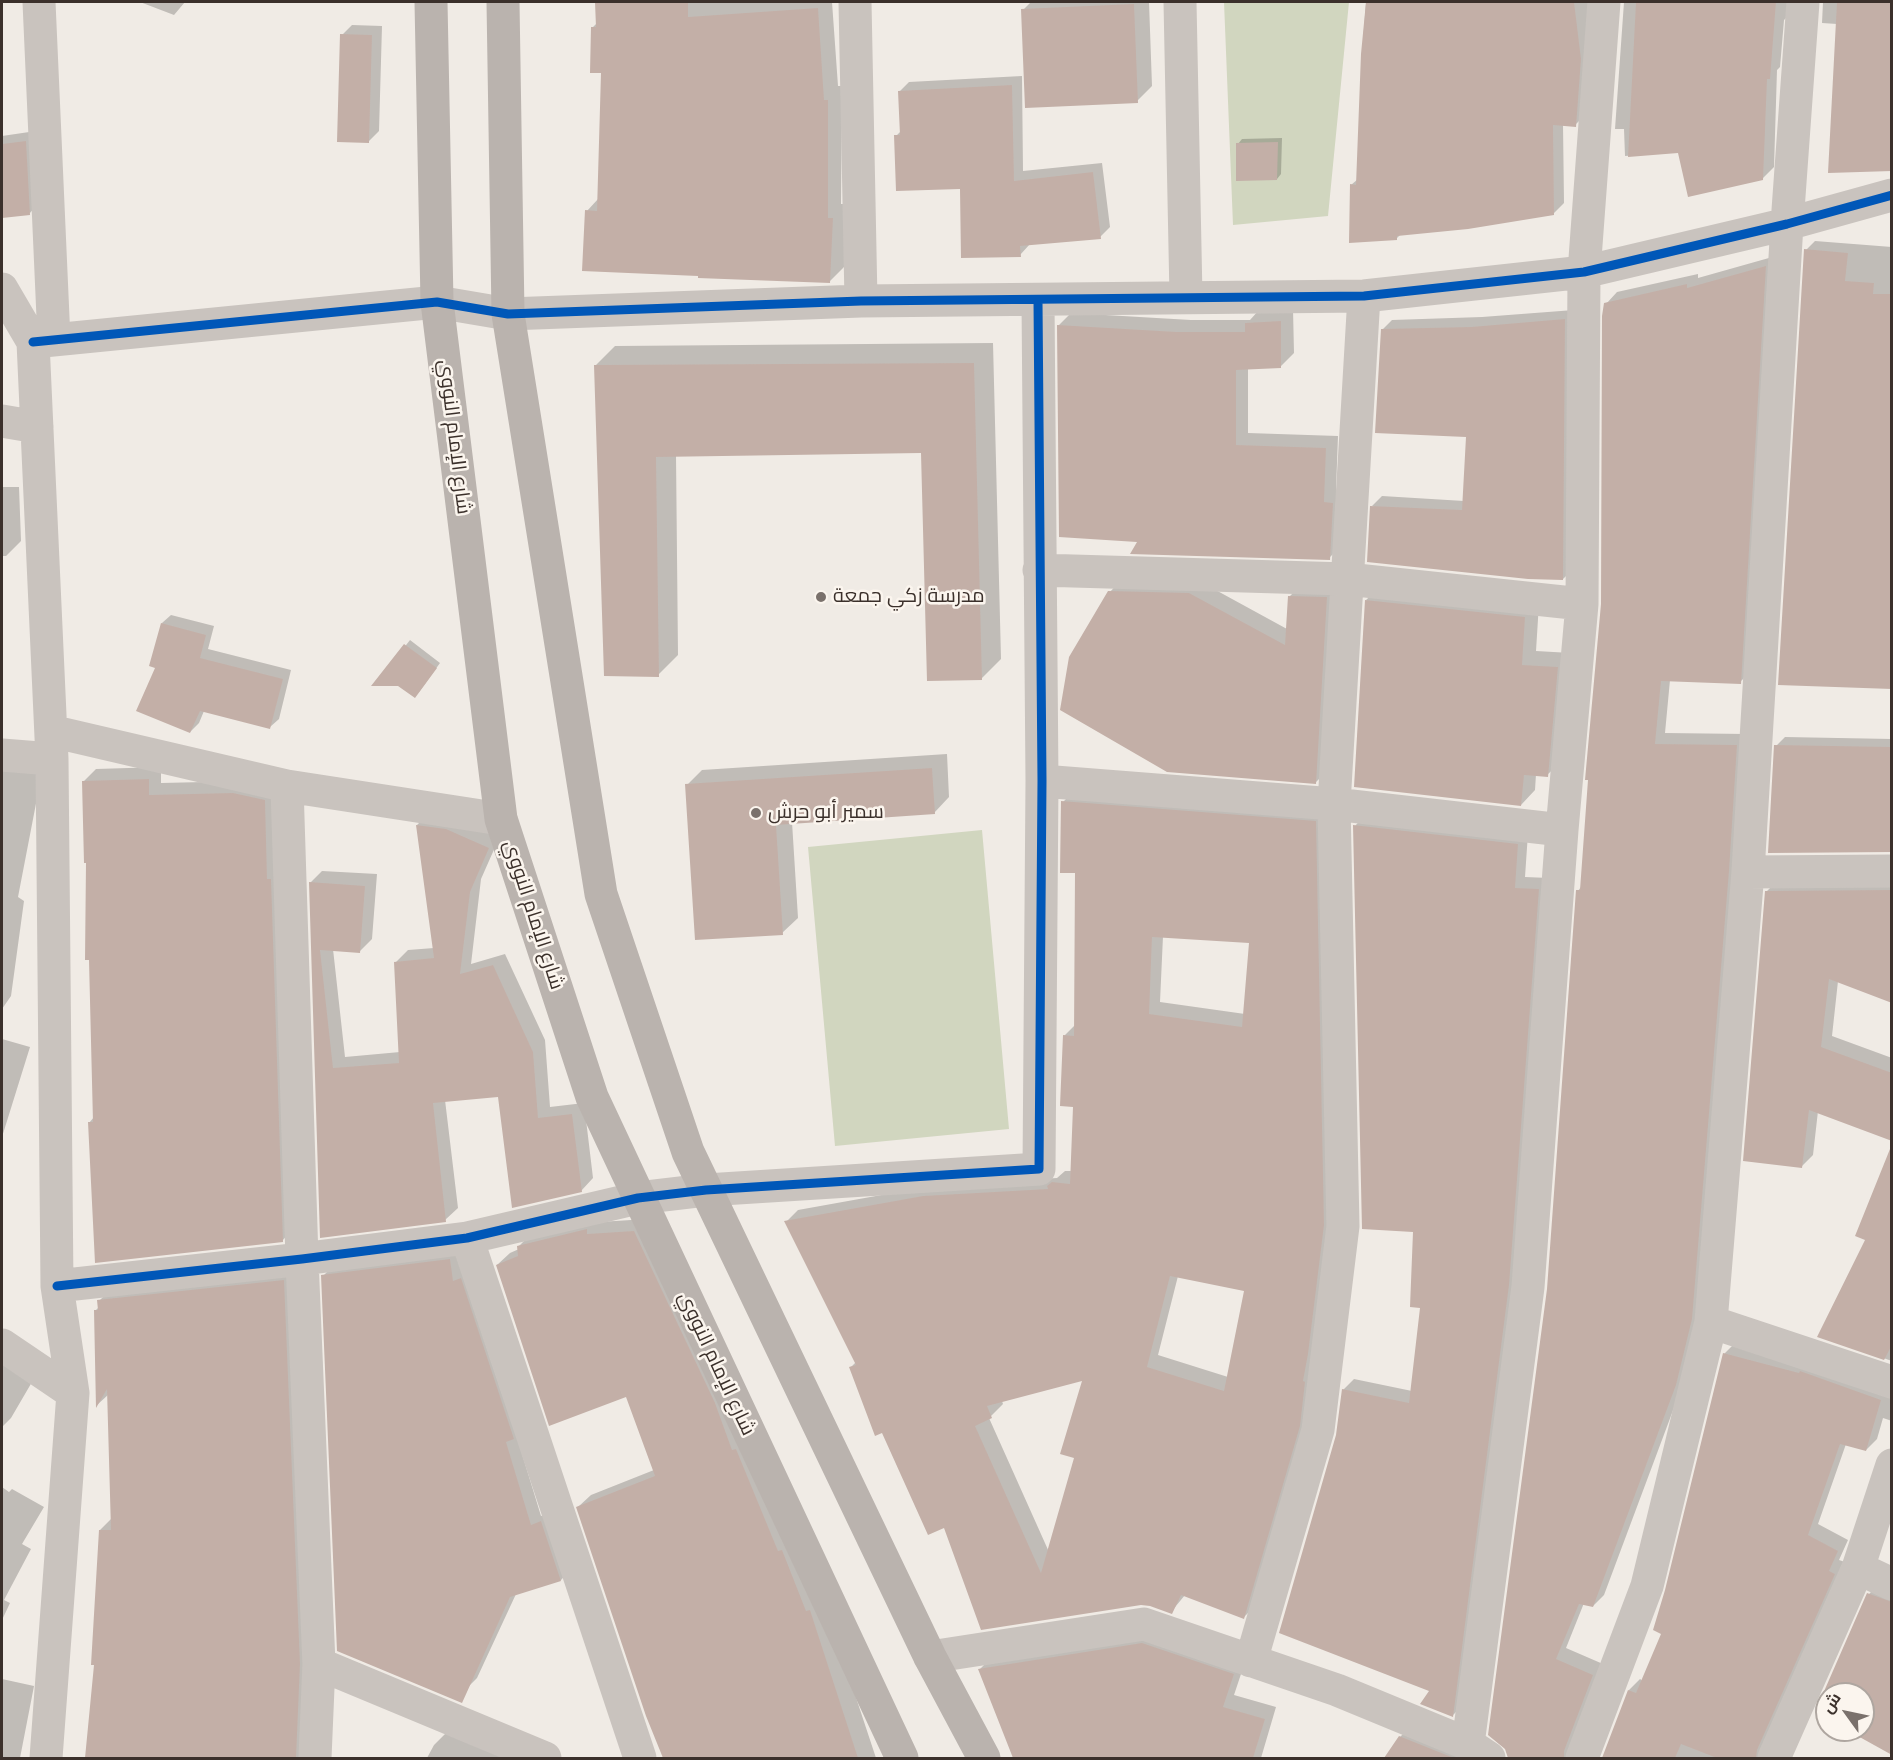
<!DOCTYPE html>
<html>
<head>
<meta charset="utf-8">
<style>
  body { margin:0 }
  #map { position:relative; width:1893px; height:1760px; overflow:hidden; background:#f0ebe5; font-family:"Space Grotesk",Cairo,sans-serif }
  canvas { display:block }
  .frame { position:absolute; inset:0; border:3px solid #3b302b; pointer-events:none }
  .north { position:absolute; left:1815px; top:1682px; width:60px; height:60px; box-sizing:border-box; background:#fbf5ee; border:2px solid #aea6a0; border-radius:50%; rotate:303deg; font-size:16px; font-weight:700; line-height:24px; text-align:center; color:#3b302b }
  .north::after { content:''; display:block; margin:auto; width:21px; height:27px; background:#7a716c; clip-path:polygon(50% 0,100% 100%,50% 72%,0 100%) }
</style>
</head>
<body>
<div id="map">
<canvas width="1893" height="1760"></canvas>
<div class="frame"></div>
<div class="north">ش</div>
</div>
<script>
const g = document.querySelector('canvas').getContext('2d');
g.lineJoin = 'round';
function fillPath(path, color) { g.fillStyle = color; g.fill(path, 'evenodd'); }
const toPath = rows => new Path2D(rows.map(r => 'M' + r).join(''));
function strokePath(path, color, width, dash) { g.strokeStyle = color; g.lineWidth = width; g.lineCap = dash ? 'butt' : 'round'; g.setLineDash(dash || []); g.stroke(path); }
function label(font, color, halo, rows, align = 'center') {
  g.font = font + ' "Space Grotesk",Cairo,sans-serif'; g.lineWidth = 5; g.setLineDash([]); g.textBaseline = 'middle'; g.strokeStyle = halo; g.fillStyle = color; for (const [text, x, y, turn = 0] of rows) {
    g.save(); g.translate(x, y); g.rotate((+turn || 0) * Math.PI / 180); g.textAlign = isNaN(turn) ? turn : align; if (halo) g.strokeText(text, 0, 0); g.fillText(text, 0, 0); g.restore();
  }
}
fillPath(toPath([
  [1224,2,1349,2,1328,216,1233,225],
  [982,830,1009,1129,835,1146,808,847]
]), '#d1d6bf');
fillPath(toPath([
  [140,2,185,2,174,15],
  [597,2,832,2,838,86,842,86,841,204,846,204,844,267,830,281,700,274,587,211,598,199,603,71,592,28,597,23],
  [1031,2,1149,2,1152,86,1137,101,1023,10],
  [1366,2,1595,2,1586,114,1575,125,1563,124,1564,203,1553,214,1400,235,1397,238,1351,185,1358,179,1362,54],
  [1624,2,1794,2,1793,11,1784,20,1780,67,1777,70,1774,167,1763,178,1679,152,1625,156,1624,129,1615,129],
  [1823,2,1892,2,1892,169,1837,24,1822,23],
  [352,25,382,26,379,131,369,141,342,35],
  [1022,76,1023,171,1102,163,1110,227,1100,237,1030,244,1020,255,961,188,896,136,901,131,899,92,909,82],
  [36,131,39,203,29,214,2,217,2,136],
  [1282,138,1281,174,1277,179,1238,144,1242,139],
  [1815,241,1892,247,1892,687,1806,250],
  [1776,256,1751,671,1740,682,1670,680,1665,733,1747,734,1703,1307,1687,1373,1604,1595,1593,1606,1584,1603,1566,1648,1603,1664,1578,1758,1509,1758,1507,1750,1548,1290,1578,891,1581,887,1602,604,1606,304,1617,292,1698,274,1698,278],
  [1293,309,1294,353,1281,366,1248,368,1248,433,1338,436,1336,490,1345,491,1342,545,1329,558,1140,541,1058,326,1071,313,1191,320,1250,320,1259,310],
  [1574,310,1573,569,1563,579,1372,506,1382,496,1464,501,1467,436,1382,330,1392,320,1482,317],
  [993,343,1001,659,981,679,922,452,676,455,678,655,658,675,595,366,615,346],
  [2,487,19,487,21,541,6,556,2,556],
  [1121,580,1201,582,1287,629,1289,597,1301,585,1338,586,1327,771,1316,782,1110,592],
  [1381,586,1539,603,1536,651,1571,653,1562,761,1547,775,1536,774,1535,790,1521,805,1366,600],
  [171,615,214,626,208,649,291,670,279,719,270,727,204,711,199,723,190,732,162,623],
  [410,640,440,663,419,692,398,684,375,685],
  [1785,737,1892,739,1892,851,1776,746],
  [2,754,44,762,18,897,24,901,11,996,2,1009],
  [947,754,949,797,934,813,792,822,798,918,782,933,687,785,702,770],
  [161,767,161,783,247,781,277,788,294,1228,282,1241,89,1123,94,1117,88,862,83,782,96,769],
  [1075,790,1327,810,1336,1212,1311,1413,1255,1606,1243,1618,1185,1595,1171,1612,1150,1605,1141,1604,982,1629,945,1526,883,1431,850,1368,856,1362,786,1222,798,1210,937,1185,1057,1178,1065,1171,1072,1171,1075,1105,1064,1036,1075,1025,1077,872,1063,802],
  [1163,936,1251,942,1245,1014,1160,1002],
  [1178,1276,1246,1290,1228,1377,1158,1355],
  [1084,1379,1076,1457,1049,1552,989,1418,1003,1404,1002,1401],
  [429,813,500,836,481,879,471,964,505,954,545,1040,550,1107,584,1103,593,1178,581,1191,499,1096,445,1100,458,1208,445,1220,322,1236,310,883,322,871,377,874,372,939,360,951,333,949,345,1057,400,1052,396,962,408,950,434,948,417,825],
  [1365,815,1528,833,1525,877,1549,878,1520,1273,1463,1705,1452,1716,1431,1690,1337,1436,1343,1390,1354,1379,1412,1391,1421,1306,1415,1230,1355,826],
  [1892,879,1892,1001,1838,981,1832,1036,1892,1058,1892,1139,1818,1111,1813,1155,1802,1166,1767,891,1778,880],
  [2,1039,30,1047,2,1137],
  [1892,1149,1892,1361,1819,1336,1867,1239,1857,1235],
  [647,1219,823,1598,876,1758,664,1758,647,1716,578,1507,591,1495,654,1470,627,1395,497,1265,510,1253,519,1249,519,1246,531,1234,599,1222],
  [460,1250,541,1516,551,1512,570,1570,561,1580,516,1594,477,1678,468,1687,323,1276,333,1266],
  [298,1266,315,1758,86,1758,95,1664,100,1530,112,1518,109,1394,97,1405,95,1311,99,1307,99,1301,113,1287],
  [1735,1343,1892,1387,1892,1421,1883,1418,1877,1439,1866,1450,1846,1444,1818,1524,1848,1540,1839,1560,1845,1562,1765,1758,1603,1758,1629,1690,1640,1679,1643,1681,1663,1633,1667,1591,1724,1354],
  [2,1363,32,1382,11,1418,2,1427],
  [2,1487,9,1492,12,1489,44,1507,22,1544,31,1549,4,1600,10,1603,2,1620],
  [1880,1583,1892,1589,1892,1749,1854,1730,1863,1730,1863,1694,1827,1694,1827,1716,1817,1711,1869,1594],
  [1155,1632,1245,1662,1234,1695,1276,1707,1261,1758,1015,1758,980,1669,992,1657],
  [2,1679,34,1686,20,1758,2,1758],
  [1410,1727,1481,1758,1386,1758,1400,1737],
  [448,1731,506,1758,427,1758,434,1745]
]), '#0003');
fillPath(toPath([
  [595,2,688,2,688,17,818,8,824,100,828,100,828,218,833,218,830,283,698,278,698,276,582,271,585,210,597,211,601,73,590,73,591,27,596,27],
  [1366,2,1574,2,1581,59,1576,127,1553,125,1554,215,1468,229,1397,236,1397,240,1349,243,1350,184,1356,185,1361,54],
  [1636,2,1776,2,1770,79,1767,79,1763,180,1688,197,1678,153,1628,157],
  [1837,2,1892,2,1892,171,1828,173],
  [1134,4,1138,103,1025,108,1021,9],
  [340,34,372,35,369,143,337,142],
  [1012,85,1014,181,1093,172,1101,239,1020,246,1021,257,961,258,960,189,896,191,894,135,900,135,898,91],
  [26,141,30,215,2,218,2,144],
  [1278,142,1277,180,1236,181,1236,143],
  [1804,249,1848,253,1845,281,1874,283,1873,294,1892,294,1892,689,1778,685],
  [1766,266,1741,684,1661,681,1655,744,1737,745,1729,871,1692,1319,1676,1385,1593,1607,1579,1604,1556,1659,1593,1675,1564,1751,1564,1758,1508,1758,1505,1749,1488,1735,1547,1289,1576,890,1580,890,1588,780,1585,780,1601,604,1602,316,1604,303,1687,284,1687,288],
  [1565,319,1563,580,1528,579,1367,562,1370,506,1462,510,1466,437,1375,433,1381,329,1471,327],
  [1281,321,1281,368,1236,370,1236,445,1326,448,1324,502,1333,503,1330,560,1130,554,1137,542,1059,537,1057,325,1177,332,1245,332,1245,323],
  [974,363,982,680,927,681,921,453,656,457,659,677,604,676,594,365],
  [1108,591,1189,593,1285,645,1288,596,1327,597,1316,784,1167,772,1060,710,1069,657],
  [1365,600,1525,617,1522,665,1558,667,1548,777,1524,775,1521,806,1354,787],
  [161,623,206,635,200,658,283,679,270,729,200,711,190,733,136,711,155,668,149,666],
  [404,644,437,668,415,698,398,686,371,686],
  [1774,745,1892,747,1892,852,1768,853],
  [932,768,935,814,776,825,783,935,695,940,685,784],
  [149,779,149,795,233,793,265,800,267,879,271,879,283,1242,95,1263,88,1122,93,1122,89,960,85,960,86,863,84,863,82,781],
  [1061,801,1316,821,1324,1225,1308,1354,1303,1381,1305,1382,1300,1426,1244,1619,1181,1595,1172,1614,1150,1606,1141,1605,981,1630,944,1528,928,1535,882,1433,875,1436,849,1367,856,1365,784,1221,923,1196,1048,1189,1047,1186,1052,1182,1070,1184,1073,1107,1060,1106,1063,1035,1074,1036,1075,873,1060,873],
  [1152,937,1249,943,1242,1027,1149,1014],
  [1170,1276,1244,1291,1224,1391,1147,1367],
  [1082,1381,1060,1454,1074,1458,1041,1573,975,1426,992,1418,987,1406],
  [416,825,446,829,489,848,470,892,460,974,493,965,533,1052,538,1118,572,1114,582,1192,512,1208,498,1097,433,1103,446,1222,320,1238,309,882,365,886,360,953,320,950,333,1068,399,1063,394,962,434,958],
  [1353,825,1518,844,1515,888,1539,889,1509,1285,1453,1717,1420,1704,1429,1691,1279,1633,1336,1435,1342,1389,1409,1403,1420,1308,1410,1307,1413,1232,1362,1229],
  [1892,890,1892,1003,1829,979,1821,1047,1892,1073,1892,1141,1809,1110,1802,1168,1743,1161,1765,891],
  [1890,1149,1892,1345,1884,1360,1817,1337,1865,1240,1855,1236],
  [587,1229,587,1234,634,1231,715,1403,732,1450,736,1449,778,1551,782,1550,806,1611,810,1610,858,1758,663,1758,646,1716,576,1507,655,1476,626,1397,549,1426,496,1265,518,1256,517,1246],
  [450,1259,453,1281,461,1278,514,1439,506,1442,531,1525,541,1521,561,1581,510,1597,462,1703,337,1651,321,1275],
  [284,1280,300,1664,296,1758,85,1758,94,1665,91,1665,99,1530,111,1530,107,1389,96,1408,94,1310,98,1310,97,1300],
  [1723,1353,1799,1373,1800,1371,1881,1400,1866,1451,1840,1444,1808,1535,1838,1551,1829,1571,1835,1574,1757,1750,1756,1758,1717,1758,1681,1744,1675,1758,1602,1758,1628,1690,1636,1693,1661,1634,1653,1630,1665,1590],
  [1867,1593,1892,1602,1892,1755,1847,1730,1863,1730,1863,1694,1827,1694,1827,1719,1815,1712],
  [1142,1643,1234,1674,1223,1707,1265,1719,1253,1758,1013,1758,978,1669],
  [1399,1736,1454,1758,1384,1758]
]), '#c3afa7');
strokePath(toPath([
  [39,2,54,340],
  [855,2,861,301],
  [1180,2,1186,297],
  [2,289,33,342,52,759,57,1286,73,1393,46,1758],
  [33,342,437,302,508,314,861,301,1364,296,1584,272,1787,224,1892,195],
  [2,421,37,427],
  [1039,570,1347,579,1582,604],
  [51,731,287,786,302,1259,319,1664,315,1758],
  [2,755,52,759],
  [1042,781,1334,804,1562,830],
  [287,786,501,819],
  [1748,872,1892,871],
  [467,1238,640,1758],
  [57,1286,302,1259,467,1238,638,1198,706,1190,1039,1169,1042,781,1038,301],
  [1711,1322,1892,1382],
  [2,1345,73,1393],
  [1858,1568,1892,1584],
  [930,1657,1144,1624,1337,1690,1468,1744,1489,1758],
  [1251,1661,1318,1430,1343,1226,1334,804,1364,296],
  [319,1664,545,1758],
  [1468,1744,1528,1287,1562,830,1582,604,1584,272,1604,2],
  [1582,1758,1647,1586,1711,1322,1748,872,1787,224,1803,2],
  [1774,1758,1858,1568,1892,1465]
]), '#c9c3be', 33);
strokePath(toPath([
  [431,2,437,302,501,819,592,1097,902,1758],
  [503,2,508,314,601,894,688,1152,930,1657,984,1758]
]), '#bab3ae', 33);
strokePath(toPath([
  [33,342,437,302,508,314,861,301,1364,296,1584,272,1787,224,1892,195],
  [57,1286,302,1259,467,1238,638,1198,706,1190,1039,1169,1042,781,1038,301]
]), '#0057b8', 9);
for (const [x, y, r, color] of [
  [821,597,6,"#7a716c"],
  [756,813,6,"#7a716c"]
]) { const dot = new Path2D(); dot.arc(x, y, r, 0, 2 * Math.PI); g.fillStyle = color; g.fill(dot); strokePath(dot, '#fbf5ee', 2); }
label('20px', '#3b302b', '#fbf5ee', [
  ["شارع الإمام النووي",454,437,83],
  ["شارع الإمام النووي",533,915,72],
  ["شارع الإمام النووي",716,1364,65]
]);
label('20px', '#3b302b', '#fbf5ee', [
  ["مدرسة زكي جمعة",833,597],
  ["سمير أبو حرش",768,813]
], 'left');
</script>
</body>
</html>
